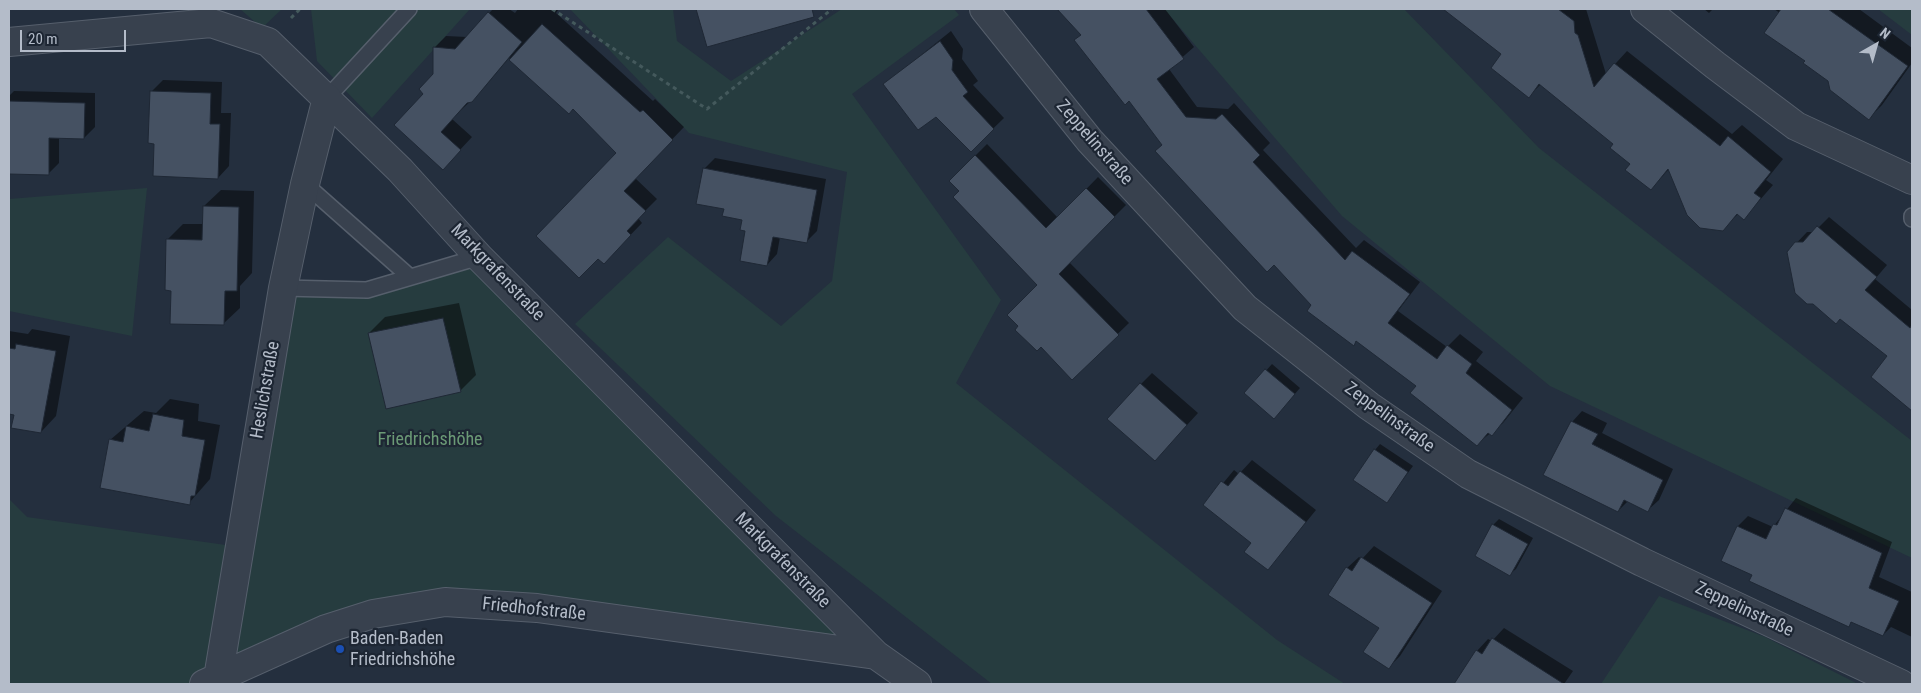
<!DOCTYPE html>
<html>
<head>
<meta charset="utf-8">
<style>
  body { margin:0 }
  #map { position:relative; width:1921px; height:693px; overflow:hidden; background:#242f3e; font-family:"Roboto Condensed",sans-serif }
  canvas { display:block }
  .frame { position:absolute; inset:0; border:10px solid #b4bcc9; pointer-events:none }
  .north { position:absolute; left:1851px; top:20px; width:50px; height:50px; -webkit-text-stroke:4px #1d2633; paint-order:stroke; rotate:38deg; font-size:14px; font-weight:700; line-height:20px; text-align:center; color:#b4bcc9 }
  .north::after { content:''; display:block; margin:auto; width:18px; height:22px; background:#b4bcc9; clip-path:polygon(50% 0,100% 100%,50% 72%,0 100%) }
  .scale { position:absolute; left:20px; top:30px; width:106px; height:22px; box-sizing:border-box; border:2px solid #b4bcc9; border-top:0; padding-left:6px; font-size:15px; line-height:18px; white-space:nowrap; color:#b4bcc9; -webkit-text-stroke:4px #1d2633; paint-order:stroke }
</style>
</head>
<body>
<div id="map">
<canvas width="1921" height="693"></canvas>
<div class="frame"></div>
<div class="north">N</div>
<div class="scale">20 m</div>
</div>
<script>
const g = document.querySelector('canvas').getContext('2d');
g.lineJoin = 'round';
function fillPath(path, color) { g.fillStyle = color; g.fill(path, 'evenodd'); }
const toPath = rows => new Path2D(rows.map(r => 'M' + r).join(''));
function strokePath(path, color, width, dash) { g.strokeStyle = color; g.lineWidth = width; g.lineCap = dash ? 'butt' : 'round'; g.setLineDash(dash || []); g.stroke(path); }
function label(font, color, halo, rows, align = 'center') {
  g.font = font + ' "Roboto Condensed",sans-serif'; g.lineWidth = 4.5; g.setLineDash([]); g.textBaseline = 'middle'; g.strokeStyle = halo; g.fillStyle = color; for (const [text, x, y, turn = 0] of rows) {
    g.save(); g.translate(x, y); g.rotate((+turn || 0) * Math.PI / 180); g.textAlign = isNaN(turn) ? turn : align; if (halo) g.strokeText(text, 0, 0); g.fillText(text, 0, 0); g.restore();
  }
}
fillPath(toPath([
  [240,9,282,9,262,28],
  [311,9,470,9,372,118,317,61],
  [570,9,673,9,677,41,731,81,842,9,954,9,959,15,852,94,1001,300,956,383,1277,640,1345,684,992,684,776,516,575,324,668,237,781,326,832,281,847,172,689,133],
  [1164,9,1404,9,1539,148,1912,441,1912,558,1550,386,1342,216],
  [1878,9,1912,9,1912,35],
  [147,188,132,336,9,311,9,199],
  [479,257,876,655,445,602,204,684,9,684,9,499,27,517,240,547,283,288,367,290],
  [1659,596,1765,637,1858,684,1601,684]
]), '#263c3f');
fillPath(toPath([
  [493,9,509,9,515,13,518,9,559,9,556,13,653,101,655,99,684,127,635,178,657,199,638,218,642,223,616,250,618,152,573,108,569,112,509,58,483,89,452,119,472,137,443,168,424,94,434,74,434,48,446,36,467,37],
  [697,9,784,9,707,46],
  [1058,9,1165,9,1194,47,1169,69,1197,107,1228,109,1234,103,1270,143,1263,150,1356,248,1364,240,1420,282,1398,311,1447,347,1460,334,1483,352,1476,361,1523,398,1503,423,1477,444,1417,386,1357,340,1353,344,1312,305,1163,145,1082,35],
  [1464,9,1586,9,1606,74,1627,51,1732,134,1742,125,1783,159,1766,180,1773,185,1744,218,1738,214,1722,230,1669,169,1651,189,1615,144,1541,84,1529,96,1503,54,1466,25],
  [1704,9,1713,9,1709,13],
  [1774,9,1859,9,1912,48,1912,63,1882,105,1869,118,1807,61,1780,13],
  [951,31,963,49,962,59,978,81,973,85,1004,118,971,150,936,115,885,84],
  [163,80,222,82,221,113,231,113,229,166,218,178,156,142,151,92],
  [14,91,95,93,95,127,84,138,59,137,59,163,48,174,9,173,9,96],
  [987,144,1058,218,1098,177,1126,205,1069,262,1129,323,1072,378,1039,285,950,181],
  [715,158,826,179,817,231,806,242,780,237,777,254,767,265,747,230,744,219,725,208,704,169],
  [221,190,254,191,252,273,240,286,240,308,223,324,172,290,167,240,183,224,204,224,204,206],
  [1829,217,1887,265,1875,279,1912,310,1912,395,1889,356,1840,318,1796,293,1788,252,1807,232,1814,232],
  [459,303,476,375,460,391,369,333,385,317],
  [32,329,70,336,56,416,41,432,15,414,9,413,9,331,28,334],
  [1272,364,1300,388,1279,412,1246,393],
  [1152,373,1198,413,1155,460,1141,384],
  [170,399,199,404,198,421,220,425,210,479,189,503,110,440,144,411,156,413],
  [1582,411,1607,423,1602,433,1673,469,1659,500,1648,510,1628,501,1618,511,1572,422],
  [1380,444,1413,466,1387,501,1375,450],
  [1252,460,1316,510,1268,569,1253,543,1205,505,1234,470,1239,474],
  [1796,498,1892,542,1879,577,1912,592,1912,637,1891,627,1883,635,1853,621,1849,625,1754,574,1738,526,1748,516,1773,527],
  [1499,519,1533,538,1516,569,1510,574,1493,525],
  [1374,546,1442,591,1400,656,1388,668,1380,627,1347,568,1359,557,1362,559],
  [1504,628,1573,671,1564,684,1472,684,1467,681,1477,651,1488,639,1492,641]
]), '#0007');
const building = toPath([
  [696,9,812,9,814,17,707,47,696,9],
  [1057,9,1146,9,1184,59,1157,79,1186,117,1216,119,1222,114,1260,155,1253,162,1345,260,1352,251,1410,294,1388,323,1437,359,1447,345,1472,364,1466,373,1512,410,1492,436,1488,433,1477,446,1410,393,1416,386,1356,341,1354,346,1307,311,1311,305,1274,265,1267,272,1155,151,1162,145,1129,101,1125,105,1074,40,1081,35,1057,9],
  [1443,9,1558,9,1574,21,1575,33,1578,35,1594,87,1614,63,1720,146,1728,136,1771,172,1754,193,1761,198,1744,220,1737,214,1723,231,1700,228,1687,215,1668,169,1651,190,1625,170,1630,164,1610,148,1613,144,1539,84,1529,98,1491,68,1501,54,1443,9],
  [1781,9,1828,9,1908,66,1869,120,1830,90,1828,81,1803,63,1805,61,1764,33,1781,9],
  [488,12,522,42,472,102,467,103,441,132,461,150,443,170,394,125,423,94,419,89,433,74,433,47,455,49,488,12],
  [542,24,640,112,643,110,673,140,624,191,646,211,627,231,631,235,604,264,598,259,579,278,536,236,616,153,573,109,569,114,509,60,542,24],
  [940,41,953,60,952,70,968,92,963,96,994,129,971,152,936,117,918,130,883,84,940,41],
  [150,91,211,93,210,124,220,124,218,179,153,176,154,144,148,143,150,91],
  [9,101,85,103,84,139,49,138,49,175,9,174,9,101],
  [975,155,1046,228,1086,188,1115,217,1059,274,1119,335,1072,380,1041,347,1037,351,1015,330,1018,326,1007,315,1037,285,953,197,959,191,949,181,975,155],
  [703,168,817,190,807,243,773,237,767,266,740,261,745,231,740,230,742,220,722,216,724,209,696,204,703,168],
  [203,206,239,207,237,291,225,291,224,325,170,324,171,291,165,290,166,239,202,240,203,206],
  [1817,226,1877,277,1865,290,1910,328,1912,325,1912,411,1871,377,1887,356,1840,319,1836,324,1813,304,1807,304,1795,293,1787,252,1795,242,1803,242,1817,226],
  [443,318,461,392,386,409,368,333,443,318],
  [16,344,56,351,41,433,11,428,14,415,9,414,9,348,15,349,16,344],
  [1265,369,1295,394,1274,419,1244,393,1265,369],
  [1140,383,1187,425,1155,461,1107,419,1140,383],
  [153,414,184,420,182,436,205,440,195,496,191,496,190,505,100,488,109,439,123,442,126,426,149,431,153,414],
  [1571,421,1598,434,1592,444,1663,480,1648,512,1624,500,1618,512,1543,475,1571,421],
  [1374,449,1408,472,1387,503,1353,480,1374,449],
  [1240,471,1306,522,1268,570,1244,552,1251,543,1203,505,1221,481,1228,486,1240,471],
  [1785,508,1882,553,1869,588,1899,601,1883,636,1851,622,1849,627,1749,581,1752,575,1721,561,1737,526,1766,539,1773,524,1777,525,1785,508],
  [1492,524,1528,544,1510,576,1475,556,1492,524],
  [1361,557,1432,603,1389,669,1363,652,1379,628,1328,595,1346,567,1352,571,1361,557],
  [1492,638,1564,684,1454,684,1476,650,1482,654,1492,638]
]);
fillPath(building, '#455162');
strokePath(building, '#1f2835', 1);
const lane = toPath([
  [327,98,409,9],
  [305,184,410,277],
  [1912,216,1912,219],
  [283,288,367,290,479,257]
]);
const street = toPath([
  [984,9,1090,141,1245,308,1369,406,1468,474,1642,562,1901,684],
  [1645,9,1715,65,1796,126,1912,180],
  [9,42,211,23,268,42,400,170,479,257,876,655,917,684],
  [204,684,326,629,373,614,445,602,537,608,876,655],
  [217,684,283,288,305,184,327,98]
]);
strokePath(lane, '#565f6c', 18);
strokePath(street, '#565f6c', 30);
strokePath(toPath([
  [552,9,707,109,832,9],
  [291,18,300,9]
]), '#44595c', 3, [4, 4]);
strokePath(lane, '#38414e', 15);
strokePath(street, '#38414e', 28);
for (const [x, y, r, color] of [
  [340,649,5,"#1a4fb4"]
]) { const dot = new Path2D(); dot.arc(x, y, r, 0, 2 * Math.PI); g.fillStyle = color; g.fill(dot); strokePath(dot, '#1d2633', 2); }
label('18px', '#b4bcc9', '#1d2633', [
  ["Zeppelinstraße",1094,143,49],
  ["Markgrafenstraße",497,273,46],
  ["Heslichstraße",266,390,-80],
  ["Zeppelinstraße",1389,418,36],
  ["Markgrafenstraße",782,561,45],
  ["Friedhofstraße",534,610,6],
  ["Zeppelinstraße",1744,610,25]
]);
label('18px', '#6b9a76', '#1d2633', [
  ["Friedrichshöhe",430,440]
]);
label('18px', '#b4bcc9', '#1d2633', [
  ["Baden-Baden",350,639],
  ["Friedrichshöhe",350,660]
], 'left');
</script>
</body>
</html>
